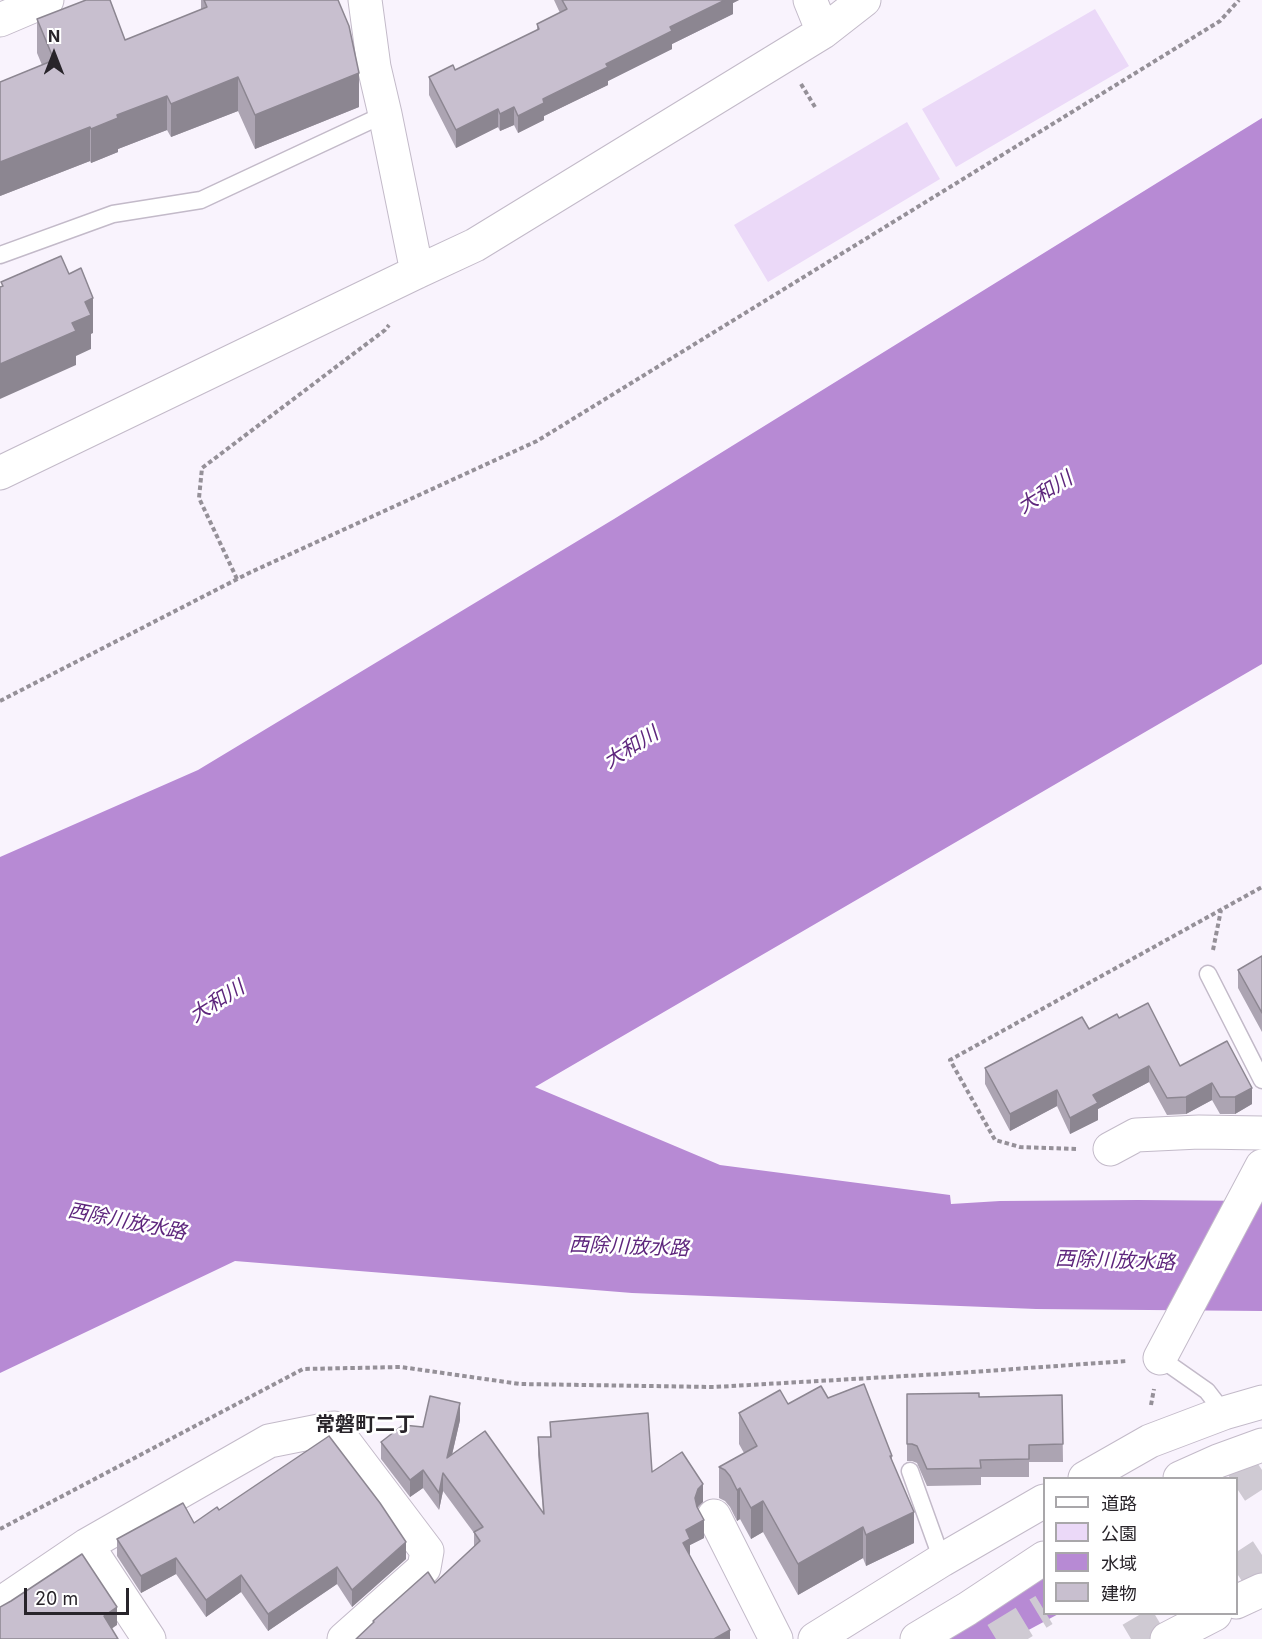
<!DOCTYPE html>
<html>
<head>
<meta charset="utf-8">
<style>
  body { margin:0 }
  #map { position:relative; width:1262px; height:1639px; overflow:hidden; background:#f9f3fd; font-family:Inter,"Noto Sans JP",sans-serif }
  canvas { display:block }
  .legend { position:absolute; left:1043px; top:1477px; width:195px; height:138px; box-sizing:border-box; background:#fff; border:2px solid #a9a7aa; margin:0; padding:8px 10px; list-style:none; font-size:18px; color:#28242a }
  .legend li { display:flex; align-items:center; gap:12px; height:30px }
  .legend b { width:30px; border:2px solid #a9a7aa }
  .north { position:absolute; left:24px; top:24px; width:60px; height:60px; -webkit-text-stroke:4px #fff; paint-order:stroke; rotate:0deg; font-size:16px; font-weight:700; line-height:24px; text-align:center; color:#28242a }
  .north::after { content:''; display:block; margin:auto; width:21px; height:27px; background:#28242a; clip-path:polygon(50% 0,100% 100%,50% 72%,0 100%) }
  .scale { position:absolute; left:24px; top:1588px; width:105px; height:27px; box-sizing:border-box; border:3px solid #28242a; border-top:0; padding-left:8px; font-size:18px; line-height:21px; white-space:nowrap; color:#28242a; -webkit-text-stroke:4px #fff; paint-order:stroke }
</style>
</head>
<body>
<div id="map">
<canvas width="1262" height="1639"></canvas>
<ul class="legend">
<li><b style="height:8px;background:#fff"></b>道路</li>
<li><b style="height:16px;background:#ebd9f8"></b>公園</li>
<li><b style="height:16px;background:#b78ad4"></b>水域</li>
<li><b style="height:16px;background:#c8bfcf"></b>建物</li>
</ul>
<div class="north">N</div>
<div class="scale">20 m</div>
</div>
<script>
const g = document.querySelector('canvas').getContext('2d');
g.lineJoin = 'round';
function fillPath(path, color) { g.fillStyle = color; g.fill(path, 'evenodd'); }
const toPath = rows => new Path2D(rows.map(r => 'M' + r).join(''));
function strokePath(path, color, width, dash) { g.strokeStyle = color; g.lineWidth = width; g.lineCap = dash ? 'butt' : 'round'; g.setLineDash(dash || []); g.stroke(path); }
function label(font, color, halo, rows, align = 'center') {
  g.font = font + ' Inter,"Noto Sans JP",sans-serif'; g.lineWidth = 5; g.setLineDash([]); g.textBaseline = 'middle'; g.strokeStyle = halo; g.fillStyle = color; for (const [text, x, y, turn = 0] of rows) {
    g.save(); g.translate(x, y); g.rotate((+turn || 0) * Math.PI / 180); g.textAlign = isNaN(turn) ? turn : align; if (halo) g.strokeText(text, 0, 0); g.fillText(text, 0, 0); g.restore();
  }
}
fillPath(toPath([
  [1095,9,1129,66,956,167,922,109],
  [907,122,940,179,768,282,734,225]
]), '#ebd9f8');
fillPath(toPath([
  [1262,118,1262,664,535,1087,720,1165,950,1195,951,1204,1000,1201,1138,1200,1262,1201,1262,1311,1036,1309,632,1293,235,1261,0,1373,0,857,198,770,614,519]
]), '#b78ad4');
strokePath(toPath([
  [945,1639,1044,1586]
]), '#b78ad4', 63);
strokePath(toPath([
  [1236,1487,1262,1470],
  [1236,1572,1262,1555],
  [996,1639,1044,1610],
  [1131,1639,1173,1614]
]), '#cfcad3', 33, [33, 16]);
const lane = toPath([
  [0,255,113,214,201,200,385,114],
  [1208,974,1262,1080],
  [1160,1358,1207,1391,1224,1413],
  [910,1471,942,1560]
]);
const street = toPath([
  [365,0,374,67,385,114,417,272],
  [810,0,823,32],
  [0,473,417,272,475,245,823,32,864,0],
  [1110,1149,1136,1135,1199,1132,1262,1133],
  [1160,1358,1262,1166],
  [714,1516,776,1639],
  [87,1545,149,1639],
  [0,1604,87,1545,269,1441,334,1428,427,1551,424,1568,344,1639]
]);
const secondary = toPath([
  [0,20,47,0],
  [1085,1478,1150,1441,1224,1413,1262,1402],
  [815,1639,942,1560,1044,1501]
]);
const highway = toPath([
  [1180,1478,1218,1461,1262,1445],
  [1236,1602,1262,1590],
  [917,1639,967,1609,1044,1558],
  [1167,1639,1215,1614]
]);
strokePath(lane, '#c3bac9', 19);
strokePath(street, '#c3bac9', 35);
strokePath(secondary, '#c3bac9', 35);
strokePath(highway, '#c3bac9', 35);
strokePath(toPath([
  [801,84,815,107],
  [237,579,199,498,202,468,385,330,389,325],
  [0,701,249,573,537,441,1220,21,1239,0],
  [1213,950,1221,910],
  [1076,1149,1020,1147,995,1140,950,1060,1262,887],
  [1151,1405,1154,1389],
  [0,1529,303,1369,401,1367,520,1384,714,1387,958,1373,1127,1361]
]), '#959098', 4, [4.5, 3]);
strokePath(lane, '#fff', 16);
strokePath(street, '#fff', 33);
strokePath(secondary, '#fff', 33);
strokePath(highway, '#fff', 33);
fillPath(toPath([
  [201,0,338,0,359,107,255,149,238,111,171,137,167,130,118,149,118,152,91,163,90,161,0,196,0,82,42,65,37,53,37,19,125,40,201,10],
  [554,0,739,0,733,3,733,14,672,44,672,49,608,81,608,85,544,116,544,120,518,133,514,125,500,131,498,127,456,148,429,95,429,77,455,70,537,30,537,24,560,13],
  [1262,956,1262,1032,1238,988,1238,970],
  [1119,1018,1180,1066,1252,1104,1235,1114,1220,1114,1212,1100,1186,1114,1167,1115,1149,1082,1098,1109,1098,1120,1070,1134,1057,1106,1010,1131,985,1084,985,1068],
  [907,1394,979,1397,1062,1395,1063,1462,1029,1462,1029,1477,981,1477,981,1485,927,1486,917,1463,912,1461,907,1461],
  [828,1398,892,1456,892,1460,914,1543,866,1566,863,1558,798,1595,763,1532,751,1539,740,1519,737,1521,730,1507,725,1501,719,1498,719,1467,744,1453,739,1444,739,1413],
  [460,1420,452,1455,543,1512,538,1455,538,1437,550,1437,550,1422,652,1472,703,1502,698,1508,704,1538,690,1545,690,1556,730,1639,373,1623,373,1621,435,1583,474,1547,474,1533,443,1491,439,1510,423,1488,410,1497,381,1459,381,1442,423,1427],
  [219,1510,406,1559,352,1607,337,1584,268,1631,241,1592,206,1617,176,1574,141,1593,117,1556,117,1539,194,1523]
]), '#aca4b2');
fillPath(toPath([
  [725,0,739,0,733,3,733,14,672,44,672,49,608,81,608,85,544,116,544,120,518,133,518,116,543,99,670,27],
  [359,73,359,107,255,149,255,115],
  [238,77,238,111,171,137,171,104],
  [167,96,167,130,118,149,118,152,91,163,91,129,117,115],
  [514,107,514,125,500,131,500,114],
  [498,109,498,127,456,148,456,130],
  [90,127,90,161,0,196,0,162],
  [93,298,93,333,91,334,91,349,76,356,76,365,0,399,0,364,72,323,85,302],
  [1149,1066,1149,1082,1098,1109,1098,1120,1070,1134,1070,1118,1093,1095],
  [1212,1083,1212,1100,1186,1114,1186,1097],
  [1252,1088,1252,1104,1235,1114,1235,1097],
  [1057,1090,1057,1106,1010,1131,1010,1114],
  [460,1403,460,1420,447,1476,447,1458],
  [423,1470,423,1488,410,1497,410,1480],
  [443,1473,443,1491,439,1510,439,1493],
  [703,1484,703,1502,698,1506,695,1516,695,1498,698,1489],
  [740,1488,740,1519,737,1521,737,1490],
  [763,1501,763,1532,751,1539,751,1508],
  [914,1512,914,1543,866,1566,866,1535],
  [704,1520,704,1538,690,1545,690,1556,683,1543,686,1530],
  [863,1527,863,1558,798,1595,798,1564],
  [406,1542,406,1559,352,1607,352,1590],
  [176,1558,176,1574,141,1593,141,1576],
  [337,1567,337,1584,268,1631,268,1614],
  [241,1575,241,1592,206,1617,206,1600],
  [117,1607,117,1625,104,1634,104,1616],
  [730,1630,730,1639,714,1639]
]), '#8c8691');
const building = toPath([
  [86,0,110,0,125,40,207,7,204,0,338,0,349,26,359,73,255,115,238,77,171,104,167,96,117,115,118,118,91,129,90,127,0,162,0,82,54,60,37,19,86,0],
  [562,0,725,0,670,27,672,31,606,64,608,67,543,99,544,103,518,116,514,107,500,114,498,109,456,130,429,77,453,65,455,70,539,29,537,24,567,9,562,0],
  [61,256,69,274,81,268,93,298,85,302,91,315,72,323,76,331,0,364,0,287,3,286,1,282,61,256],
  [1262,956,1262,1013,1238,970,1262,956],
  [1148,1003,1180,1066,1227,1041,1252,1088,1235,1097,1220,1097,1212,1083,1186,1097,1167,1098,1149,1066,1093,1095,1098,1103,1070,1118,1057,1090,1010,1114,985,1068,1082,1017,1089,1029,1117,1014,1119,1018,1148,1003],
  [864,1384,892,1456,890,1456,914,1512,866,1535,863,1527,798,1564,763,1501,751,1508,740,1488,737,1490,730,1476,725,1470,719,1467,757,1446,739,1413,780,1390,788,1404,821,1386,828,1398,864,1384],
  [979,1393,979,1397,1062,1395,1063,1444,1029,1445,1029,1459,980,1460,981,1468,927,1469,917,1446,912,1444,907,1444,907,1394,979,1393],
  [430,1396,460,1403,447,1458,485,1431,544,1514,538,1437,551,1437,550,1422,648,1413,652,1472,682,1452,703,1484,698,1489,695,1498,697,1507,704,1520,686,1530,690,1539,683,1543,730,1630,714,1639,356,1639,374,1622,373,1621,428,1572,435,1583,480,1541,474,1532,483,1527,443,1473,439,1493,423,1470,410,1480,381,1442,403,1425,423,1427,430,1396],
  [329,1436,380,1503,406,1542,352,1590,337,1567,268,1614,241,1575,206,1600,176,1558,141,1576,117,1539,183,1503,194,1523,217,1507,219,1510,329,1436],
  [82,1554,117,1607,104,1616,118,1639,0,1639,0,1607,11,1601,82,1554]
]);
fillPath(building, '#c8bfcf');
strokePath(building, '#8c8691', 1.5);
label('italic 20px', '#5e267d', '#fff', [
  ["大和川",1045,493,-32],
  ["大和川",631,748,-32],
  ["大和川",217,1002,-32],
  ["西除川放水路",127,1222,11],
  ["西除川放水路",629,1247,2],
  ["西除川放水路",1115,1261,2]
]);
label('bold 20px', '#28242a', '#fff', [
  ["常磐町二丁",365,1425]
]);
</script>
</body>
</html>
